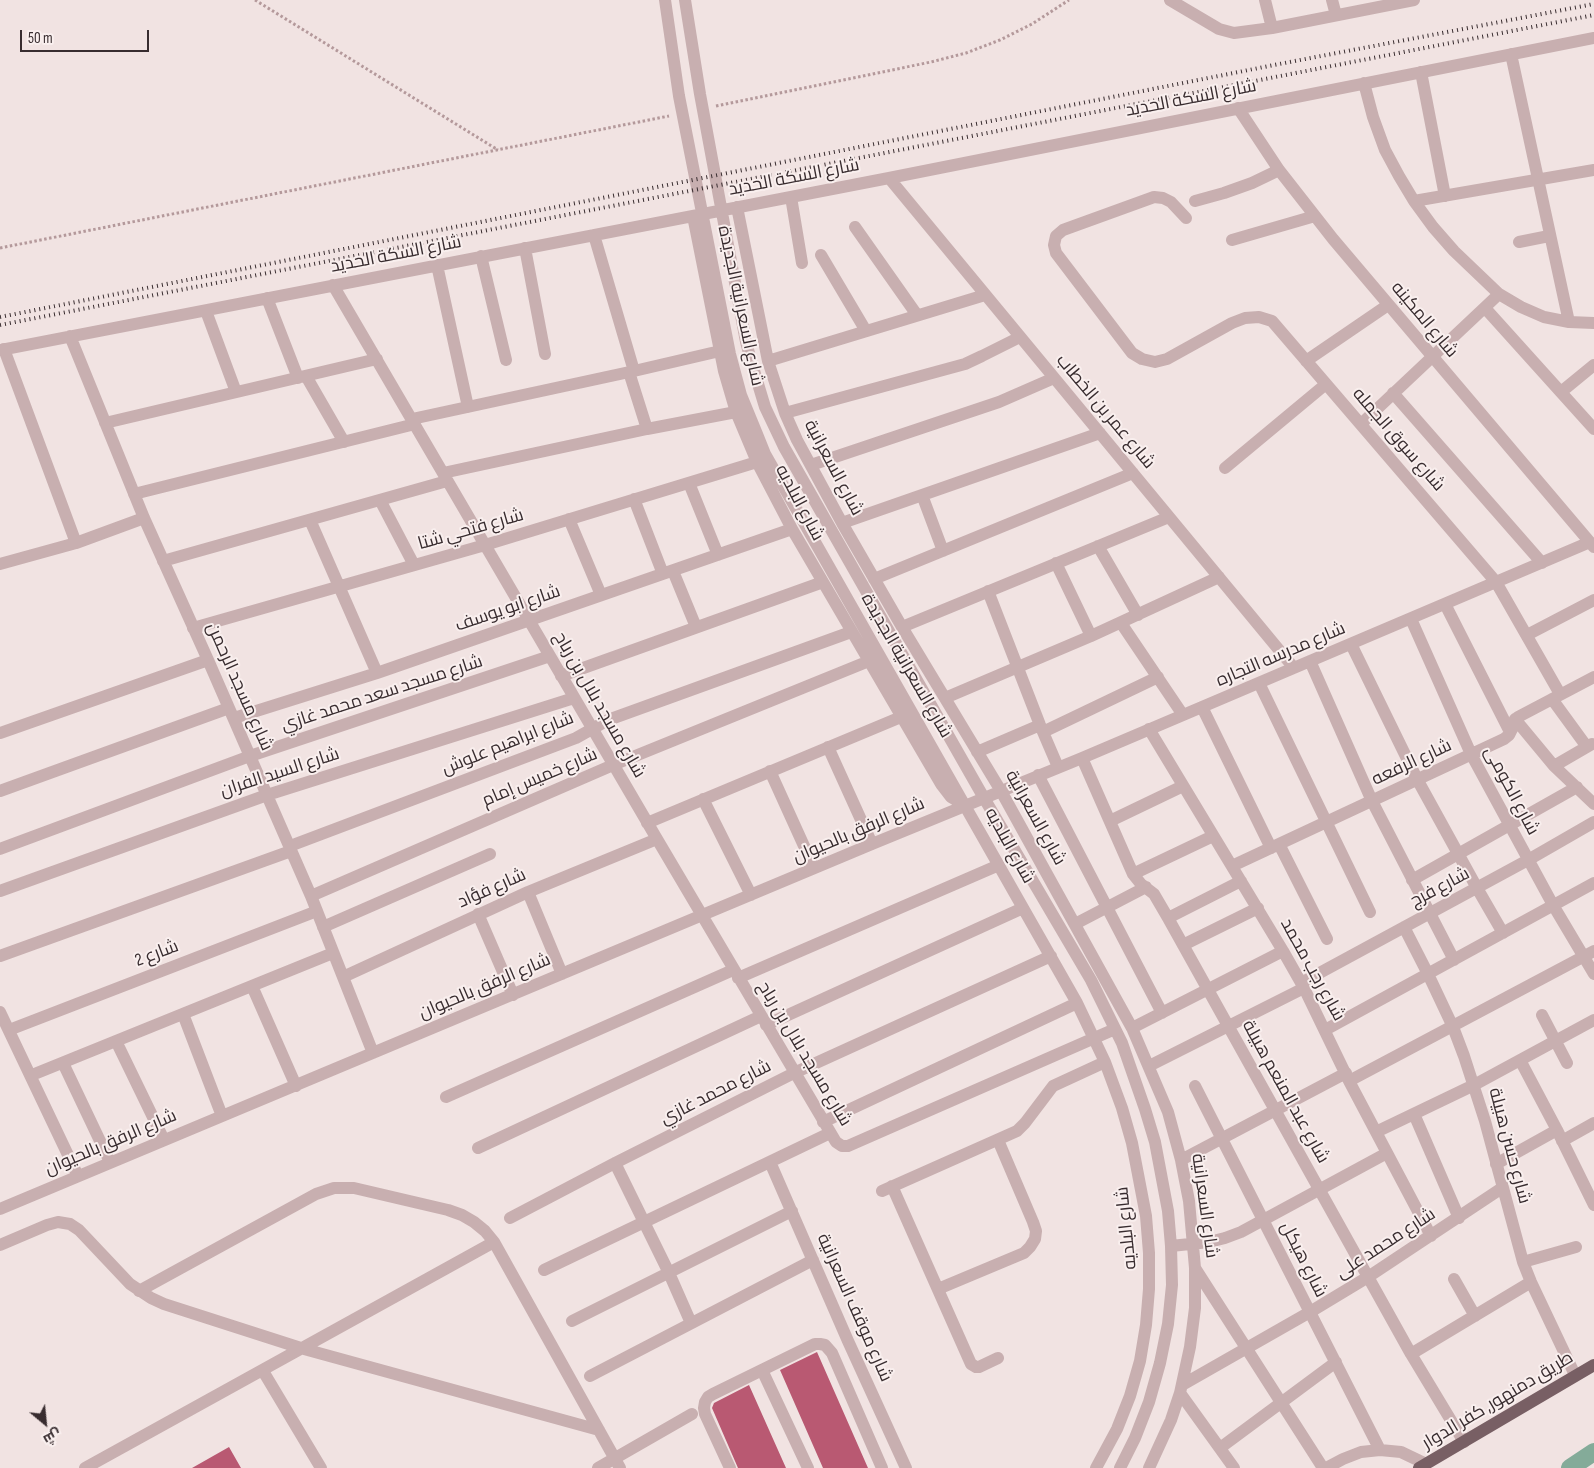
<!DOCTYPE html>
<html>
<head>
<meta charset="utf-8">
<style>
  body { margin:0 }
  #map { position:relative; width:1594px; height:1468px; overflow:hidden; background:#f1e3e2; font-family:"Sofia Sans Condensed",Cairo,sans-serif }
  canvas { display:block }
  .north { position:absolute; left:20px; top:1398px; width:50px; height:50px; -webkit-text-stroke:4px #f9efee; paint-order:stroke; rotate:152deg; font-size:14px; font-weight:700; line-height:20px; text-align:center; color:#382c2f }
  .north::after { content:''; display:block; margin:auto; width:18px; height:22px; background:#382c2f; clip-path:polygon(50% 0,100% 100%,50% 72%,0 100%) }
  .scale { position:absolute; left:20px; top:30px; width:129px; height:22px; box-sizing:border-box; border:2px solid #382c2f; border-top:0; padding-left:6px; font-size:15px; line-height:18px; white-space:nowrap; color:#382c2f; -webkit-text-stroke:4px #f9efee; paint-order:stroke }
</style>
</head>
<body>
<div id="map">
<canvas width="1594" height="1468"></canvas>
<div class="north">ش</div>
<div class="scale">50 m</div>
</div>
<script>
const g = document.querySelector('canvas').getContext('2d');
g.lineJoin = 'round';
const toPath = rows => new Path2D(rows.map(r => 'M' + r).join(''));
function strokePath(path, color, width, dash) { g.strokeStyle = color; g.lineWidth = width; g.lineCap = dash ? 'butt' : 'round'; g.setLineDash(dash || []); g.stroke(path); }
function fillPath(path, color) { g.fillStyle = color; g.fill(path, 'evenodd'); }
function label(font, color, halo, rows, align = 'center') {
  g.font = font + ' "Sofia Sans Condensed",Cairo,sans-serif'; g.lineWidth = 4; g.setLineDash([]); g.textBaseline = 'middle'; g.strokeStyle = halo; g.fillStyle = color; for (const [text, x, y, turn = 0] of rows) {
    g.save(); g.translate(x, y); g.rotate((+turn || 0) * Math.PI / 180); g.textAlign = isNaN(turn) ? turn : align; if (halo) g.strokeText(text, 0, 0); g.fillText(text, 0, 0); g.restore();
  }
}
strokePath(toPath([
  [1570,1468,1594,1452]
]), '#84ab99', 18);
fillPath(toPath([
  [817,1352,868,1468,823,1468,780,1370],
  [749,1385,786,1468,738,1468,712,1408,714,1403],
  [229,1447,241,1468,192,1468]
]), '#b95972');
strokePath(toPath([
  [255,0,498,150],
  [716,106,931,62,966,53,1000,40,1032,24,1069,0],
  [0,248,669,116]
]), '#b4999b', 3, [2.5, 2.5]);
strokePath(toPath([
  [665,0,679,96,730,354,741,395,757,434,765,454,1077,1003,1105,1062,1122,1108,1132,1143,1146,1216,1149,1253,1149,1289,1146,1325,1140,1361,1130,1396,1117,1429,1096,1468],
  [685,0,700,94,746,342,752,364,765,407,784,447,984,798,1091,980,1122,1043,1145,1109,1155,1142,1168,1211,1171,1246,1172,1285,1168,1324,1160,1363,1149,1402,1135,1438,1120,1468],
  [1170,0,1219,29,1234,33,1272,28,1414,0],
  [1265,0,1272,28],
  [1332,0,1336,15],
  [1511,54,1569,322],
  [1421,72,1445,196],
  [1364,83,1373,117,1385,150,1399,176,1414,201,1433,227,1454,251,1499,294,1521,307,1544,317,1569,322,1594,323],
  [1238,108,1279,170,1333,239,1594,547],
  [889,178,1294,668],
  [791,197,802,263],
  [1195,201,1224,193,1252,183,1279,170],
  [1414,201,1594,170],
  [737,207,768,361,785,413,797,440,842,523,902,627,1001,791,1132,1028,1168,1112,1181,1160,1189,1201,1195,1268,1195,1308,1190,1347,1180,1393,1171,1420,1149,1468],
  [693,216,724,371,736,412,757,462,792,529,941,784,951,797,963,804],
  [1186,218,1171,202,1163,198,1154,197,1063,230,1056,236,1054,245,1056,253,1132,353,1142,359,1155,362,1167,359,1232,323,1245,318,1259,317,1272,321,1496,582,1560,694],
  [855,227,917,315],
  [594,235,634,371],
  [1232,240,1315,216],
  [1519,242,1549,236],
  [525,248,545,354],
  [821,255,866,331],
  [481,256,506,360],
  [437,265,468,407],
  [333,285,657,839,836,1142,842,1146,848,1146,1115,1029],
  [267,298,298,378],
  [1485,308,1594,429],
  [206,311,236,392],
  [70,336,144,518,208,660,311,896,373,1053],
  [4,349,76,543],
  [0,350,889,178,1594,38],
  [768,361,985,295],
  [1306,361,1388,305],
  [629,372,647,429],
  [306,376,344,442],
  [1561,392,1594,365],
  [1393,393,1542,563],
  [785,413,965,364,982,356,1020,337],
  [412,419,634,371,720,351],
  [105,423,377,359],
  [1361,424,1499,294],
  [811,465,999,402,1054,378],
  [1225,468,1326,384],
  [443,473,647,429,736,412],
  [689,483,718,555],
  [134,494,415,424],
  [922,495,943,551],
  [634,499,663,574],
  [380,500,414,565],
  [569,519,601,595],
  [310,520,377,673],
  [842,523,1100,433],
  [1098,546,1138,615],
  [163,561,447,481],
  [1056,563,1091,636],
  [0,564,76,543,144,518],
  [673,571,696,627],
  [874,579,1133,473],
  [988,591,1040,725,1058,767],
  [1445,604,1510,732],
  [1411,619,1471,754,1553,905,1594,974],
  [1121,623,1183,715],
  [902,627,1169,517],
  [193,628,485,545,757,462],
  [1527,635,1594,600],
  [1351,644,1417,779,1477,888,1503,933],
  [1310,661,1372,801,1454,960],
  [561,676,823,582],
  [1259,683,1370,912],
  [945,698,1091,636,1219,577],
  [1552,699,1587,747],
  [1202,707,1271,848],
  [234,718,377,673,792,529],
  [1515,719,1554,766,1594,804],
  [1149,729,1283,951,1304,988,1349,1081,1431,1236],
  [1043,732,1158,677],
  [0,733,208,660],
  [828,747,872,844],
  [977,752,1040,725],
  [1082,758,1133,874,1141,884,1154,894,1168,918,1411,1354,1464,1442],
  [1554,766,1592,744],
  [770,771,814,868],
  [1038,775,1162,1013],
  [0,791,229,708],
  [703,799,751,895],
  [1110,821,1183,786],
  [647,823,901,717],
  [1279,844,1327,939],
  [290,846,576,738,608,720,851,632],
  [0,849,250,756,550,656],
  [1232,866,1504,739,1509,735,1518,717,1594,677],
  [1133,874,1213,836],
  [1412,880,1577,787],
  [0,891,267,795,574,698],
  [528,892,562,974],
  [311,896,613,765,869,661],
  [478,914,513,995],
  [1168,918,1241,881],
  [1075,924,1146,887],
  [323,927,490,854],
  [1404,927,1428,974,1453,1027,1464,1056,1485,1121,1523,1262,1531,1282,1575,1375],
  [1183,945,1258,908],
  [0,956,291,851],
  [343,977,528,892,657,839],
  [738,978,999,865],
  [1301,983,1528,860,1594,822],
  [252,986,296,1086],
  [0,1012,78,1176],
  [183,1014,222,1116],
  [1542,1015,1567,1063],
  [766,1025,1023,908],
  [1132,1028,1283,951],
  [9,1030,317,911],
  [1325,1030,1594,883],
  [116,1041,164,1140],
  [1520,1060,1557,1130,1594,1205],
  [63,1063,110,1162],
  [1149,1066,1304,988],
  [32,1075,333,953],
  [1349,1081,1594,951],
  [1195,1086,1380,1450],
  [446,1097,733,970],
  [1414,1114,1459,1218],
  [823,1122,1077,1003],
  [1376,1132,1474,1085,1594,1020],
  [1562,1141,1594,1123],
  [478,1148,761,1016],
  [1181,1160,1346,1073],
  [770,1162,848,1341,906,1468],
  [615,1163,669,1273,691,1323],
  [1496,1164,1557,1130],
  [892,1186,971,1364,976,1367,979,1367,998,1358],
  [882,1191,1017,1131,1025,1123,1053,1086,1105,1062],
  [0,1209,872,844,1082,758,1590,542],
  [510,1218,615,1163,794,1073,1051,956],
  [0,1245,47,1225,58,1222,70,1224,79,1230,130,1284,151,1298,164,1304,304,1349,599,1430],
  [1171,1246,1209,1242,1225,1238,1241,1232,1387,1153],
  [1523,1262,1576,1247],
  [1195,1268,1323,1468],
  [544,1270,830,1133],
  [1454,1279,1475,1316],
  [938,1289,1024,1253,1030,1247,1035,1239,1036,1231,1033,1222,998,1140],
  [139,1291,316,1194,334,1188,354,1188,448,1210,462,1215,474,1222,485,1231,494,1242,620,1468],
  [572,1321,792,1211],
  [1411,1354,1531,1282],
  [762,1370,808,1468],
  [263,1371,321,1468],
  [590,1376,813,1260],
  [1182,1385,1310,1312,1368,1277,1502,1188],
  [1180,1393,1234,1468],
  [1220,1448,1336,1362],
  [85,1468,494,1242],
  [598,1468,692,1414],
  [730,1468,705,1414,704,1408,705,1402,708,1397,713,1394,815,1344,820,1344,825,1345,832,1353,882,1468],
  [1326,1468,1343,1459,1361,1452,1380,1450,1401,1452,1426,1464]
]), '#c8afb0', 12);
strokePath(toPath([
  [1419,1468,1594,1365]
]), '#785f64', 12);
strokePath(toPath([
  [0,317,1274,65,1594,4],
  [0,325,1594,15]
]), '#382c2f', 4, [1, 4]);
label('18px', '#382c2f', '#f9efee', [
  ["شارع السكة الحديد",1191,99,-11],
  ["شارع السكة الحديد",794,178,-11],
  ["شارع السكة الحديد",396,255,-11],
  ["شارع السعرانية الجديدة",740,306,78],
  ["شارع المكينه",1424,320,50],
  ["شارع عمر بن الخطاب",1105,412,50],
  ["شارع سوق الجمله",1398,440,49],
  ["شارع السعرانية",833,468,62],
  ["شارع البلديه",799,503,62],
  ["شارع فتحي شتا",471,530,-16],
  ["شارع ابو يوسف",508,609,-19],
  ["شارع مدرسه التجاره",1281,655,-23],
  ["شارع السعرانية الجديدة",906,666,60],
  ["شارع مسجد الرحمن",239,687,66],
  ["شارع مسجد سعد محمد غازي",382,694,-18],
  ["شارع مسجد بلال بن رباح",599,705,60],
  ["شارع ابراهيم علوش",508,744,-22],
  ["شارع الرفعه",1412,763,-25],
  ["شارع السيد الفران",280,773,-18],
  ["شارع خميس إمام",540,778,-23],
  ["شارع الكومى",1511,791,62],
  ["شارع السعرانية",1035,818,61],
  ["شارع الرفق بالحيوان",859,831,-23],
  ["شارع البلديه",1009,846,61],
  ["شارع فرج",1440,888,-28],
  ["شارع فؤاد",492,889,-24],
  ["شارع 2",157,954,-21],
  ["شارع رجب محمد",1312,970,61],
  ["شارع الرفق بالحيوان",485,987,-23],
  ["شارع مسجد بلال بن رباح",804,1054,59],
  ["شارع عبد المنعم هبيلة",1285,1092,61],
  ["شارع محمد غازي",716,1093,-27],
  ["شارع الرفق بالحيوان",111,1143,-23],
  ["شارع حسن هبيلة",1509,1146,75],
  ["شارع السعرانية",1204,1206,82],
  ["شارع البلديه",1127,1228,-96],
  ["شارع محمد على",1386,1244,-33],
  ["شارع هيكل",1303,1260,63],
  ["شارع موقف السعرانية",854,1308,66],
  ["طريق دمنهور, كفر الدوار",1498,1401,-31]
]);
</script>
</body>
</html>
